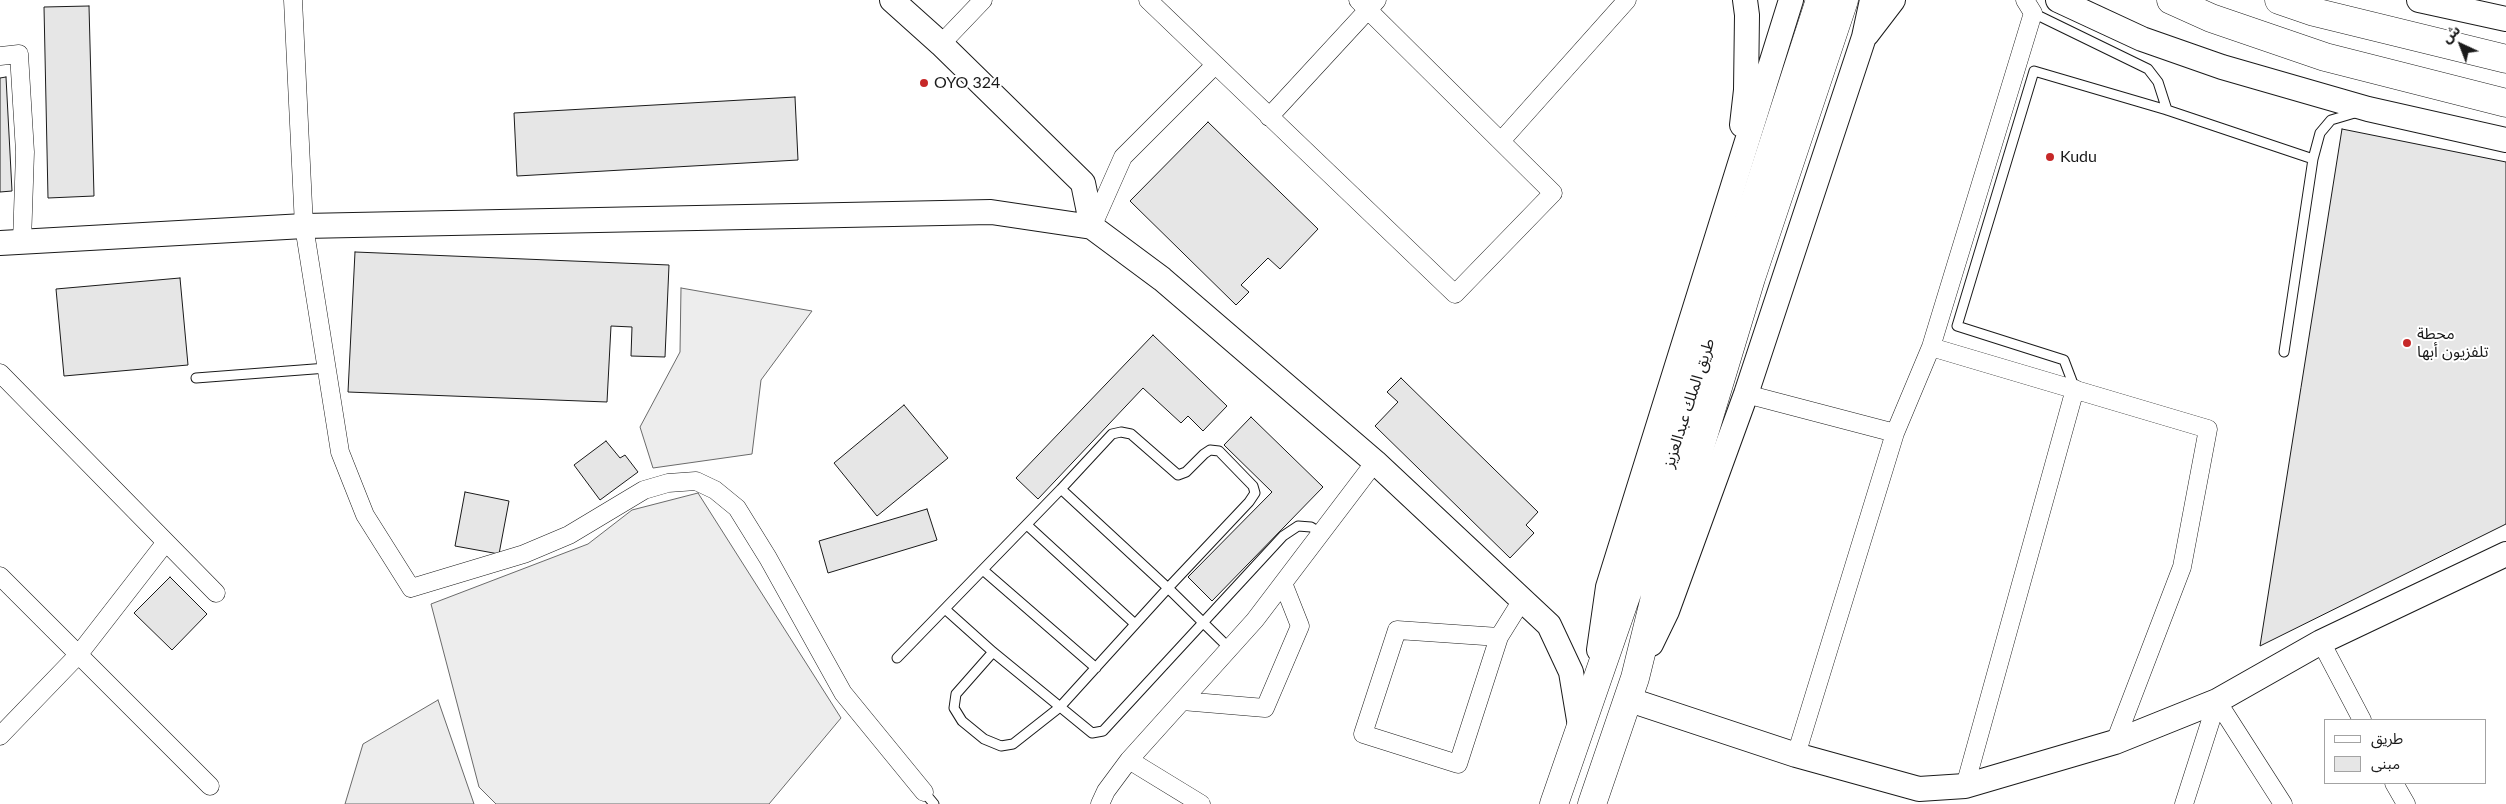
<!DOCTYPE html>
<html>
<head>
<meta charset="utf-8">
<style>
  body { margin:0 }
  #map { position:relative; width:2506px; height:804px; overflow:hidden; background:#fff; font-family:Lato,"Noto Sans Arabic",sans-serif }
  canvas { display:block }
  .legend { position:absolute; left:2324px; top:719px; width:162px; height:65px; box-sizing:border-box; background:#fff; border:1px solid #a3a3a3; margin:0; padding:6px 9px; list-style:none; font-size:15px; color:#1a1a1a }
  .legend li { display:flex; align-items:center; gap:10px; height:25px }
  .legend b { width:25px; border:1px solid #a3a3a3 }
  .north { position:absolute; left:2436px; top:20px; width:50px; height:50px; -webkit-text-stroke:4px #fff; paint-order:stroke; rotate:317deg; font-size:14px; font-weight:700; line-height:20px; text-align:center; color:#1a1a1a }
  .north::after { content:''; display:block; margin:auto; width:18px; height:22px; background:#1a1a1a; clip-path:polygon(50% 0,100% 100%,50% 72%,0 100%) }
</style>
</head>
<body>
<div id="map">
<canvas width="2506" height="804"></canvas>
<ul class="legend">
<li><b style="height:6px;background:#fff"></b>طريق</li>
<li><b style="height:14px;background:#e6e6e6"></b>مبنى</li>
</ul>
<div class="north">ش</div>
</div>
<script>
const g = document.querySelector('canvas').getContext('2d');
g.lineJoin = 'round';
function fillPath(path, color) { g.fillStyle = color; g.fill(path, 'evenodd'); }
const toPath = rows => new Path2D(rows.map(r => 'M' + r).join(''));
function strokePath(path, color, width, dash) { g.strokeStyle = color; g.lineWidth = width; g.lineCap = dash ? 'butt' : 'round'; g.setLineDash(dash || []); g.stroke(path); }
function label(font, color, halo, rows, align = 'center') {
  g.font = font + ' Lato,"Noto Sans Arabic",sans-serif'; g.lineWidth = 4; g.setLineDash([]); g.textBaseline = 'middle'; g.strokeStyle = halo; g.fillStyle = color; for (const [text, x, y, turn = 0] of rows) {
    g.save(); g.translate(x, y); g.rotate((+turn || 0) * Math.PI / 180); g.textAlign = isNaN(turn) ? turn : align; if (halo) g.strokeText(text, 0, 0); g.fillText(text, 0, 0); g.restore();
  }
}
const built = toPath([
  [681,288,812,311,761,380,752,454,653,468,640,427,680,352,681,288],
  [698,493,841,718,769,804,496,804,479,787,431,604,588,544,632,510,698,493],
  [438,700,474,804,345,804,363,744,438,700]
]);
fillPath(built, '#ededed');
strokePath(built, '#6a6a6a', 1);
const building = toPath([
  [89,6,94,196,48,198,44,7,89,6],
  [6,77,12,191,0,192,0,78,6,77],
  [795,97,798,160,517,176,514,113,795,97],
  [1208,122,1318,229,1280,269,1268,258,1241,285,1249,292,1236,305,1130,201,1208,122],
  [2342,129,2506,162,2506,524,2260,646,2342,129],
  [355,252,669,265,665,357,631,356,632,327,611,326,607,402,348,392,355,252],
  [180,278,188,365,64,376,56,289,180,278],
  [1153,335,1227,406,1203,431,1188,416,1181,423,1143,388,1038,499,1016,478,1153,335],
  [1401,378,1538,512,1526,525,1534,533,1510,558,1375,426,1398,402,1387,392,1401,378],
  [904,405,948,458,877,516,834,463,904,405],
  [1251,417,1323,487,1212,601,1188,577,1272,492,1224,445,1251,417],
  [606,441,620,458,625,455,638,472,600,500,574,465,606,441],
  [465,492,509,501,499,554,455,546,465,492],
  [927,509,937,540,828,573,819,541,927,509],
  [170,577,207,614,172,650,134,613,170,577]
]);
fillPath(building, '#e6e6e6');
strokePath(building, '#1a1a1a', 1);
const lane = toPath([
  [2033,13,2148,69,2158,82,2167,110],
  [2313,159,2320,133,2331,120,2358,112],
  [196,378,327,368],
  [2075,389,2064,360,1957,326,2034,71,2167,110,2313,159,2284,352],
  [1027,525,1135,624],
  [983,570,1096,668],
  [945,609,993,652,1092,733,1103,731,1283,536,1298,526,1311,527,1321,533],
  [993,652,956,694,954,708,962,721,984,739,1001,746,1013,744,1060,707,1168,588,1249,502,1255,493,1253,486,1219,451,1210,450,1204,454,1186,472,1178,475,1131,434,1121,432,1112,434,1061,489,1168,588,1229,648],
  [897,658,1061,489],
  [924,792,934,804]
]);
const street = toPath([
  [293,0,304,226,340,452,365,515,411,588,524,554,569,535,644,490,668,483,696,481,715,490,737,508,768,558,843,693,924,792],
  [1148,0,1455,294,1553,193,1358,0],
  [941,44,983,0],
  [0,56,19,54,25,152,22,242],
  [1269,117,1377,0],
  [1501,141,1627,0],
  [1092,227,1123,157,1215,65],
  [1931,347,2208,429,2182,567,2115,742],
  [0,373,216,593],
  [1746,394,1895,433],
  [0,576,210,786],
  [1499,637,1458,764,1363,734,1397,630,1499,637,1522,600],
  [2321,642,2362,720],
  [1182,701,1265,708,1300,626,1283,583],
  [2217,701,2283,804],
  [0,736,79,654,166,542],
  [1796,755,1895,433,1931,347,2033,13,2025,0],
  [1129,760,1201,804],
  [2394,783,2406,804],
  [1965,786,2075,389],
  [1100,804,1106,791,1129,760,1255,620,1375,462],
  [2184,804,2217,701]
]);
const secondary = toPath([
  [892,0,941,44,1083,183,1092,227],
  [2058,0,2142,39,2222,67,2368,109,2506,140],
  [2419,0,2506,19],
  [1867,34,1893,0],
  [1742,125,1746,90,1747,15,1745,0],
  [0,243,304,226,991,212,1092,227,1162,279,1375,462,1549,625,1571,672,1580,726],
  [1651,644,1667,611,1746,394,1864,37,1872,0],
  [1599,650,1608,587,1791,0],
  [1627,699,1796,755,1919,789,1965,786,2115,742,2217,701,2321,642,2506,554]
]);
const primary = toPath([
  [2171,0,2211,18,2325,57,2506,103],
  [2279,0,2314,12,2506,59]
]);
const highway = toPath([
  [1554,804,1635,570,1820,0],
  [1592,804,1635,678,1657,589,1751,278,1844,0]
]);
strokePath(lane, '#1a1a1a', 11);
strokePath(street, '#1a1a1a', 19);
strokePath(secondary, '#1a1a1a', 26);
strokePath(primary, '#1a1a1a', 29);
strokePath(highway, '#1a1a1a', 29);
strokePath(lane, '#fff', 9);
strokePath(street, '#fff', 18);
strokePath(secondary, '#fff', 24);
strokePath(primary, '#fff', 28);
strokePath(highway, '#fff', 28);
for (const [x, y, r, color] of [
  [924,83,5,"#c62828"],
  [2050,157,5,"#c62828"],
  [2407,343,5,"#c62828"]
]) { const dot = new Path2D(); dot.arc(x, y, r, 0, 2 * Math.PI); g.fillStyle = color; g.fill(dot); strokePath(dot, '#fff', 2); }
label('16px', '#1a1a1a', '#fff', [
  ["OYO 324",934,83],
  ["Kudu",2060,157],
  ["محطة",2417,334],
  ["تلفزيون أبها",2417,352]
], 'left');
label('16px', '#1a1a1a', '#fff', [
  ["طريق الملك عبدالعزيز",1689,403,-72]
]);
</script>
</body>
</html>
